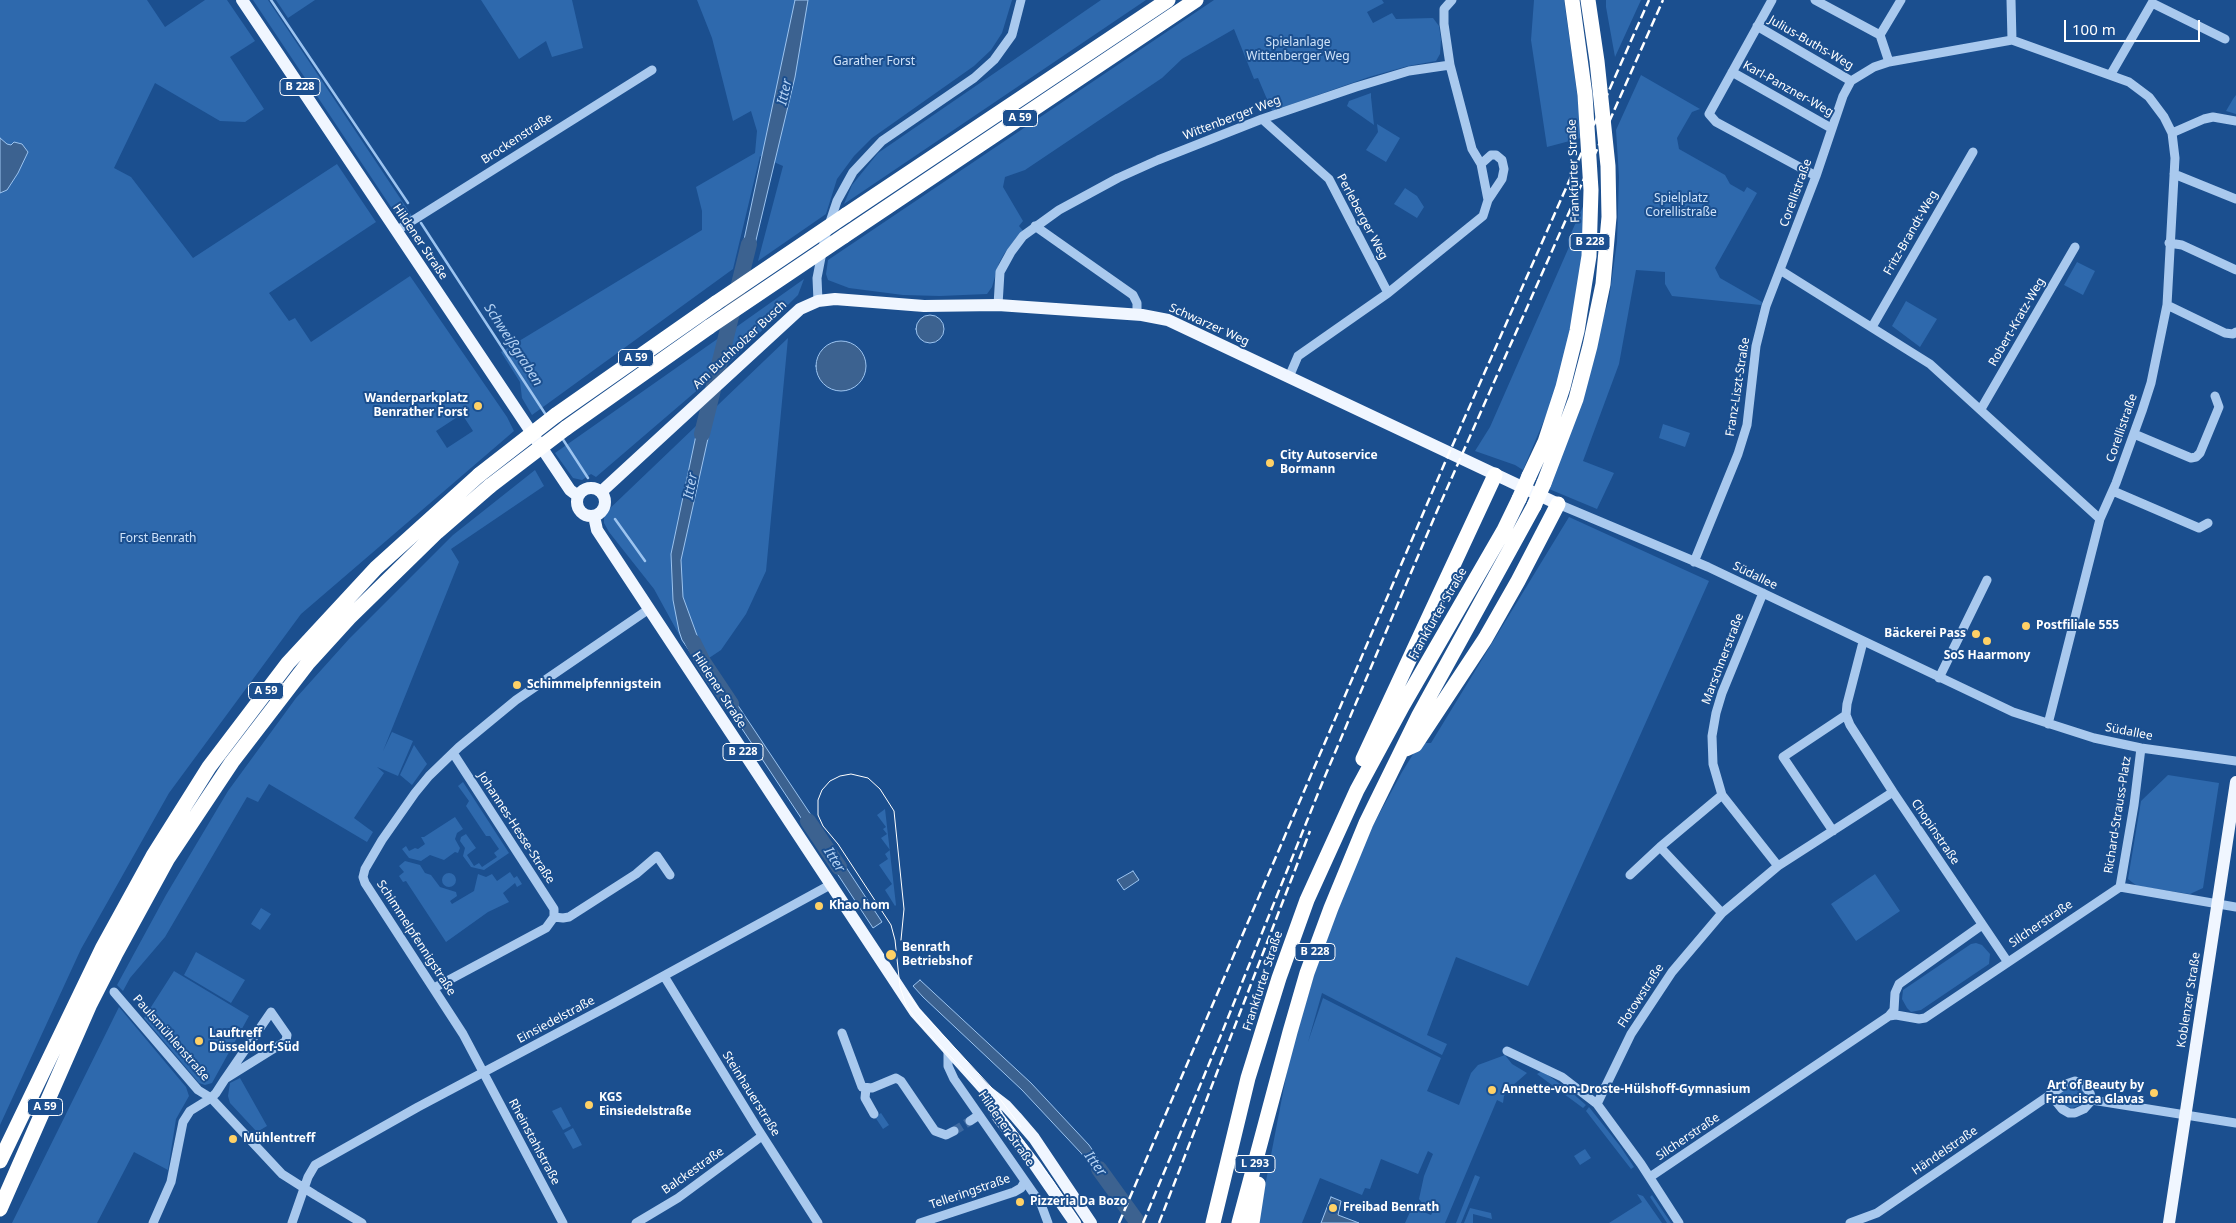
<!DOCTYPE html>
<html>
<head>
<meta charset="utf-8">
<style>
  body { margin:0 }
  #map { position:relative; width:2236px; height:1223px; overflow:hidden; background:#1b4f8f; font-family:"Noto Sans",sans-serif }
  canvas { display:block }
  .scale { position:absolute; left:2064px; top:20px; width:136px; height:22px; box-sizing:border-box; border:2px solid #fff; border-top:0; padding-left:6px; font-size:15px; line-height:18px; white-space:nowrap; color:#fff; -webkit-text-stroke:4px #1b4f8f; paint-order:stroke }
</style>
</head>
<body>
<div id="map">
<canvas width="2236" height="1223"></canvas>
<div class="scale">100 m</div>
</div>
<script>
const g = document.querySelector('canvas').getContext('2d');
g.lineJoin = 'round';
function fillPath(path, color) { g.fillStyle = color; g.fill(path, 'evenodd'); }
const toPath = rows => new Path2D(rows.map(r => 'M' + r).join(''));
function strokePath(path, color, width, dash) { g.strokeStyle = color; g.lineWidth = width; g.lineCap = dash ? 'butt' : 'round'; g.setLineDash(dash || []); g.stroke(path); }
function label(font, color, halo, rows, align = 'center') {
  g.font = font + ' "Noto Sans",sans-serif'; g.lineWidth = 4; g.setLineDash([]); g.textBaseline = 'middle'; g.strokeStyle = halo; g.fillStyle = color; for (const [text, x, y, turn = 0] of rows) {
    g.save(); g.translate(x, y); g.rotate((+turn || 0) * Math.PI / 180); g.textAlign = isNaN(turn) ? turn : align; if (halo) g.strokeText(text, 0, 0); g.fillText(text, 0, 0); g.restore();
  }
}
fillPath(toPath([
  [0,0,147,0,165,27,205,0,227,0,255,41,230,57,264,109,245,122,220,121,155,83,114,168,131,177,193,258,337,164,376,222,269,293,289,321,295,318,311,342,410,276,507,417,514,431,301,614,169,793,81,949,0,1125],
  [462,414,473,431,447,448,436,431],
  [253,0,268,0,412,216,401,222],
  [276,0,315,0,288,18],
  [481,0,572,0,583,48,552,57,546,41,519,59],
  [697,0,1012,0,1002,33,991,50,974,66,872,138,854,156,837,179,826,214,758,261,783,166,760,156,733,269,532,415,522,398,520,382,501,352,702,230,702,211,696,187,755,153,757,131,751,111,733,121,712,38],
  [1101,0,1146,0,844,204,852,185,878,153],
  [1214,0,1382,0,1384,3,1367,12,1373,23,1392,13,1396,19,1433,18,1439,26,1441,40,1440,54,1436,61,1408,66,1369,77,1272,111,1258,78,1254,79,1234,29,1182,59,1162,78,1025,170,1005,177,1003,187,1023,221,1019,226,1024,232,1016,238,1004,254,999,263,992,287,987,294,940,296,903,295,849,288,828,280,826,274,828,260],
  [1534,0,1564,0,1581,122,1581,138,1547,147,1531,40],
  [1606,0,1641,0,1615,57,1606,7],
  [1641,75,1700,109,1692,112,1677,138,1679,149,1725,175,1730,184,1744,192,1747,187,1757,193,1715,268,1720,278,1762,302,1761,305,1672,296,1665,284,1665,272,1636,270,1619,364,1583,461,1614,473,1597,509,1549,489,1609,299,1617,242,1619,177,1616,130],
  [1371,93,1371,97,1374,125,1347,106,1349,101],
  [2236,95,2236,114,2226,111,2233,99],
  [1377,124,1400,138,1386,162,1366,150,1378,132],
  [1405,188,1417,196,1424,207,1417,218,1394,204],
  [1585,202,1585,232,1574,317,1553,399,1523,470,1515,465,1475,451,1490,427,1569,247,1568,240],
  [2077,262,2095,271,2083,295,2064,285],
  [804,279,798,295,726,366,732,330],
  [1906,301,1937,319,1920,347,1892,326],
  [723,335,715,375,596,477,591,474,582,480,573,478,555,453],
  [788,338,766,571,746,614,721,650,706,660,697,661,682,640,654,589,609,532,604,523,604,514],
  [1663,424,1690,433,1685,447,1659,438],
  [535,470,544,486,451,549,459,562,383,751,392,732,413,741,398,776,377,767,384,773,354,818,373,832,367,842,269,784,258,802,247,797,165,937,130,978,123,991,117,985,166,895,228,791,296,698,349,639,453,535],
  [1569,517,1709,581,1528,986,1456,957,1427,1035,1447,1044,1442,1055,1322,993,1308,1042,1323,998,1441,1058,1427,1091,1459,1105,1471,1073,1478,1065,1505,1055,1512,1064,1527,1073,1511,1087,1504,1096,1503,1103,1497,1100,1445,1223,1405,1223,1410,1212,1419,1210,1431,1215,1434,1209,1423,1204,1419,1199,1424,1176,1433,1154,1428,1151,1418,1174,1381,1159,1370,1189,1365,1188,1362,1195,1320,1178,1302,1223,1258,1223,1289,1061,1314,975,1340,903,1371,829,1402,772,1420,743,1431,743],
  [414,745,427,764,412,785,400,775],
  [2168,775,2219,783,2203,888,2190,894,2137,886,2128,879,2141,801],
  [463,782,509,853,484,870,471,867,463,856,465,848,460,841,461,837,466,834,476,848,467,855,474,866,479,863,482,867,497,857,494,853,499,849,490,836,486,836,466,806,469,801,458,786],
  [885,809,896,905,895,906,885,890,892,884,879,865,888,859,885,854,890,850,881,838,887,834,883,829,886,827,877,815],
  [455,817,463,829,457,833,455,839,460,848,458,853,455,852,444,860,430,855,421,861,409,858,402,849,406,846,409,851,415,848,418,849,425,844,421,837,424,837],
  [405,861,420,865,425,873,431,875,440,887,456,892,457,896,450,901,452,904,474,891,478,874,486,877,492,874,497,881,510,872,514,878,517,876,522,884,517,887,515,883,503,893,509,902,488,912,446,942,406,881,403,882,399,876,404,872,399,866],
  '442 880a7 7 0 1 1 14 0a7 7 0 1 1-14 0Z',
  [1875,874,1900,911,1856,941,1831,904],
  [261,908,271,914,260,930,251,924],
  [1976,943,1982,945,1990,954,1989,964,1921,1010,1911,1012,1907,1008,1902,999,1903,990,1971,944],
  [196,952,245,980,231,1003,184,975],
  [174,971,249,1016,212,1083,205,1085,199,1083,144,1018],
  [119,1007,186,1087,189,1096,176,1119,168,1170,134,1152,97,1223,12,1223],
  [1542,1071,1570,1091,1586,1105,1583,1108,1537,1074],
  [240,1078,267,1126,257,1132,230,1103,228,1096,230,1083],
  [2073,1086,2083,1089,2087,1098,2084,1104,2072,1108,2065,1106,2058,1098,2062,1089],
  [561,1107,571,1126,563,1130,552,1111],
  [1589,1107,1620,1146,1634,1167,1631,1169,1586,1111],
  [881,1113,889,1125,883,1129,875,1117],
  [573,1128,582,1145,573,1149,564,1133],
  [1585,1149,1591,1158,1580,1165,1574,1156],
  [1475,1175,1480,1177,1461,1223,1456,1223],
  [1637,1194,1643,1196,1662,1223,1609,1223,1642,1202],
  [1652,1195,1671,1223,1667,1223,1650,1197],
  [1470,1208,1491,1213,1492,1219,1473,1214,1473,1223,1464,1223]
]), '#2e69ad');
const water = toPath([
  [795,0,808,0,795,77,751,261,738,268,795,0],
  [0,138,7,144,11,145,14,142,22,144,28,152,18,173,7,190,0,193,0,138],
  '916 329a14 14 0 1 1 28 0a14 14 0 1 1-28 0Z',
  [732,330,726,366,715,375,723,335,732,330],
  '816 366a25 25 0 1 1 50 0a25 25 0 1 1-50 0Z',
  [715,407,681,560,683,597,706,660,699,665,682,640,679,631,673,600,671,554,699,421,715,407],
  [723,683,825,836,817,842,715,688,723,683],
  [832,846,882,922,873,928,823,852,832,846],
  [1133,871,1139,880,1124,890,1117,880,1133,871],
  [920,980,1031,1083,1089,1145,1115,1183,1111,1191,1081,1153,1022,1090,923,997,913,986,920,980],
  [1331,1197,1341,1201,1338,1215,1359,1223,1321,1223,1331,1197]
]);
fillPath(water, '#3c6290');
strokePath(water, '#9cc4f0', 1);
strokePath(toPath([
  [271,0,408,203],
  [421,223,546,415],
  [562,438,588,478],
  [615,519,645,561]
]), '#9cc4f0', 2.5);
strokePath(toPath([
  [702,434,749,244],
  [693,642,703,662,731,704],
  [808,821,839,867],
  [1099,1169,1138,1223]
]), '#3c6290', 16);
strokePath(toPath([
  [954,1131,970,1121]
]), '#3d69a0', 9, [9, 4.5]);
strokePath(toPath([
  [1772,0,1709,114,1716,122,1816,176],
  [1815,0,1880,35,1889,62],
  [2011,0,2012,40],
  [1757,26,1851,81],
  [1880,35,1901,0],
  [1450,65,1444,24,1444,9,1452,0],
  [1732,72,1831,128],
  [2111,74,2152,3,2225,39],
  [1262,119,1329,179,1388,293],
  [2172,133,2204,119,2213,117,2236,121],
  [1481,164,1491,155,1496,155,1502,160,1504,169,1502,179,1488,200],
  [2174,174,2236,199],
  [1035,226,1133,295,1137,303,1137,314],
  [396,231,652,70],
  [2169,243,2182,245,2236,270],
  [1780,270,1930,364,2100,519],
  [818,301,817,278,825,237,837,201,853,172,882,141,974,78,994,60,1012,35,1021,0],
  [998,305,1000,272,1011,252,1023,236,1059,210,1118,178,1158,160,1262,119,1356,87,1409,71,1450,65,1472,149,1481,164,1488,200,1483,216,1388,293,1298,356,1289,377],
  [2167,305,2225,333,2233,334,2236,332],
  [1872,327,1973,152],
  [1981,409,2075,247],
  [2134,434,2191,458,2196,457,2200,453,2219,407,2215,396],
  [2113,491,2199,528,2208,523],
  [1558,504,1708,567,2013,712,2094,738,2141,748,2236,761],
  [1694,562,1738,454,1747,425,1756,346,1766,306,1816,176,1843,96,1851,81,1874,67,1889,62,2012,40,2129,82,2149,97,2164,117,2172,133,2175,158,2167,305,2151,383,2142,411,2116,483,2100,519,2048,724],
  [1763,593,1722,693,1716,713,1712,736,1713,764,1722,795,1778,866],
  [1863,642,1847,704,1846,715,1850,725,1893,792,2007,961],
  [1939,678,1987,580],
  [1833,831,1783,757,1846,715],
  [1660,847,1722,913],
  [1630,875,1660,847,1722,795],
  [2120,887,2134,805,2141,748],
  [554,917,563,918,569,917,636,874,657,856,670,875],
  [664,976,756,1126,818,1223],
  [434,988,546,928,554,917,554,909,453,753],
  [114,992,198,1090,211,1098,282,1174,315,1195,362,1223],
  [1889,1016,1894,1010,1895,993,1899,984,1982,925],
  [842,1033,862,1087,872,1088,896,1078,901,1081,935,1131,946,1135,954,1131],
  [948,1049,948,1066,954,1079,1041,1204,1048,1223],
  [1507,1051,1562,1077,1597,1104,1641,1164,1679,1223],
  [866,1088,865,1098,874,1114],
  [2050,1094,2062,1109,2069,1113,2075,1113,2084,1109,2092,1100],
  [2092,1100,2236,1123],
  [1597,1104,1631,1034,1672,972,1722,913,1778,866,1893,792],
  [970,1121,979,1115],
  [1650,1177,1889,1016,1896,1015,1919,1019,1925,1018,2120,887,2236,907],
  [153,1223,171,1182,183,1122,190,1111,211,1098,216,1093,225,1079,271,1012,287,1035,286,1041,225,1079],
  [292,1223,308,1177,315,1165,418,1107,614,1003,830,885],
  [563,1223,463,1034,365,883,363,877,365,869,382,840,415,793,429,776,459,747,516,700,649,609],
  [636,1223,678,1198,762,1136],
  [920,1223,1014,1192,1021,1188,1025,1181],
  [1850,1223,1877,1213,2066,1084,2075,1081,2083,1084,2090,1093,2092,1100]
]), '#a9c9ee', 9);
strokePath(toPath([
  [242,0,570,490,578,496],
  '577 502a14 14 0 1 1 28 0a14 14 0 1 1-28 0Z',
  [601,492,800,309,818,301,835,299,924,306,998,305,1142,315,1168,320,1558,504],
  [594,516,597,530,915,1012,984,1089,1006,1106,1016,1117,1034,1138,1091,1223],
  [985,1091,998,1117,1035,1165,1075,1223],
  [2169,1223,2236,782]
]), '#f0f6ff', 12);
strokePath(toPath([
  [846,215,1168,0],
  [844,236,1196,0],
  [556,415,716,303],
  [566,428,709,327],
  [1529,476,1545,442,1563,387,1577,331,1589,256,1591,190,1585,95,1572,0],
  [1544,483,1576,399,1590,346,1603,284,1609,217,1608,166,1597,61,1588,0],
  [1406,749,1415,745,1485,639,1518,581,1558,504],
  [1363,759,1495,475],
  [0,1161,103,947,153,856,209,767,288,663,376,568,479,475],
  [0,1209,90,1004,115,955,168,858,232,762,308,663,349,618,437,532,490,486],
  [1213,1223,1248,1078,1279,978,1307,900,1357,790,1403,705,1504,530,1519,499],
  [1239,1223,1290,1032,1307,973,1331,908,1366,823,1419,715,1534,506],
  [1252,1223,1258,1184]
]), '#fff', 15);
strokePath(toPath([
  [901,940,904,909,894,811,880,789,868,778,851,774,840,776,830,781,822,790,818,800,818,815,823,826,838,844,891,925,895,940,900,987,906,1005,917,1021,973,1080,1013,1127,1053,1181,1081,1223],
  [908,994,917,1007,991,1087,1021,1127]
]), '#fff', 1);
strokePath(toPath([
  [1119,1223,1446,460,1649,0],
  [1143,1223,1221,1035,1323,781,1437,511,1663,0],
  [1159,1223,1310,831]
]), '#fff', 2.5, [9, 4]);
strokePath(toPath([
  [716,303,846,215],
  [709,327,844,236],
  [479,475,556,415],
  [490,486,566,428],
  [1519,499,1529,476],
  [1534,506,1544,483]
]), '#fff', 15);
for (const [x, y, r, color] of [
  [478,406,5,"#ffd166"],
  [1270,463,5,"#ffd166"],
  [2026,626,5,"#ffd166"],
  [1976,634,5,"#ffd166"],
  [1987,641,5,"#ffd166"],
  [517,685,5,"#ffd166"],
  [819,906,5,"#ffd166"],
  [891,955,6,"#ffd166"],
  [199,1041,5,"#ffd166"],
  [1492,1090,5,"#ffd166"],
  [2154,1093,5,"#ffd166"],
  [589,1105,5,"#ffd166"],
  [233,1139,5,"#ffd166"],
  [1020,1202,5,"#ffd166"],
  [1333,1208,5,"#ffd166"]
]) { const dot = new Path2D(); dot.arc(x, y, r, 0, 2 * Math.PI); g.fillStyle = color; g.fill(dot); strokePath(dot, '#1b4f8f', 2); }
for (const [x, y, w] of [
  [300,87,40],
  [1020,118,35],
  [1590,242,40],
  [636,358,35],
  [266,691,35],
  [743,752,40],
  [1315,952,40],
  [45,1107,35],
  [1255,1164,40]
]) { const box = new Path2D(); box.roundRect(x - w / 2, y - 8.5, w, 17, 4); g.fillStyle = '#1b4f8f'; g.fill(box); strokePath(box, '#fff', 1); }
label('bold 11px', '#fff', null, [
  ["B 228",300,87],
  ["A 59",1020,118],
  ["B 228",1590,242],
  ["A 59",636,358],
  ["A 59",266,691],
  ["B 228",743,752],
  ["B 228",1315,952],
  ["A 59",45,1107],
  ["L 293",1255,1164]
]);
label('12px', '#cfe3fa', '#1b4f8f', [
  ["Spielanlage",1298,43],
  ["Wittenberger Weg",1298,57],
  ["Garather Forst",874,62],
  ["Spielplatz",1681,199],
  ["Corellistraße",1681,213],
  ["Forst Benrath",158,539]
]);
label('12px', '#fff', '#1b4f8f', [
  ["Julius-Buths-Weg",1811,43,30],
  ["Karl-Panzner-Weg",1788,89,29],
  ["Wittenberger Weg",1232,118,-21],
  ["Brockenstraße",517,139,-33],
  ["Frankfurter Straße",1574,171,-92],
  ["Corellistraße",1796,193,-70],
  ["Perleberger Weg",1362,217,62],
  ["Fritz-Brandt-Weg",1911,233,-60],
  ["Hildener Straße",420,242,56],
  ["Robert-Kratz-Weg",2017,322,-60],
  ["Schwarzer Weg",1209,325,24],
  ["Am Buchholzer Busch",740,345,-43],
  ["Franz-Liszt-Straße",1738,387,-81],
  ["Corellistraße",2122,428,-71],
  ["Südallee",1755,576,26],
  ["Frankfurter Straße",1438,614,-60],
  ["Marschnerstraße",1723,659,-69],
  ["Hildener Straße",719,690,57],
  ["Südallee",2129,732,11],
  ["Richard-Strauss-Platz",2118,815,-81],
  ["Johannes-Hesse-Straße",516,828,57],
  ["Chopinstraße",1935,832,56],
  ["Silcherstraße",2041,924,-34],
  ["Schimmelpfennigstraße",416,938,57],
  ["Frankfurter Straße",1263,981,-72],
  ["Flotowstraße",1641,996,-57],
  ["Koblenzer Straße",2189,1000,-81],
  ["Einsiedelstraße",556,1020,-28],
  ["Paulsmühlenstraße",171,1038,49],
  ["Steinhauerstraße",751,1094,58],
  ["Hildener Straße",1006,1129,55],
  ["Silcherstraße",1688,1137,-34],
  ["Rheinstahlstraße",534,1142,62],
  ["Händelstraße",1945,1151,-34],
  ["Balckestraße",693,1171,-35],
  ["Telleringstraße",970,1192,-19]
]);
label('bold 12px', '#fff', '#1b4f8f', [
  ["Wanderparkplatz",468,399,"right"],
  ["Benrather Forst",468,413,"right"],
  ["City Autoservice",1280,456],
  ["Bormann",1280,470],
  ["Postfiliale 555",2036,626],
  ["Bäckerei Pass",1966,634,"right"],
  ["SoS Haarmony",1987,656,"center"],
  ["Schimmelpfennigstein",527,685],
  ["Khao hom",829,906],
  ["Benrath",902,948],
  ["Betriebshof",902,962],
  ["Lauftreff",209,1034],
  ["Düsseldorf-Süd",209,1048],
  ["Art of Beauty by",2144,1086,"right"],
  ["Francisca Glavas",2144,1100,"right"],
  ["Annette-von-Droste-Hülshoff-Gymnasium",1502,1090],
  ["KGS",599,1098],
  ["Einsiedelstraße",599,1112],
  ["Mühlentreff",243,1139],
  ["Pizzeria Da Bozo",1030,1202],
  ["Freibad Benrath",1343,1208]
], 'left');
label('italic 14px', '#b5d3f5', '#1b4f8f', [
  ["Itter",785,92,-77],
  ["Schweißgraben",513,345,57],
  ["Itter",691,486,-79],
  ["Itter",834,860,57],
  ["Itter",1095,1164,53]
]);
</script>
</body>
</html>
